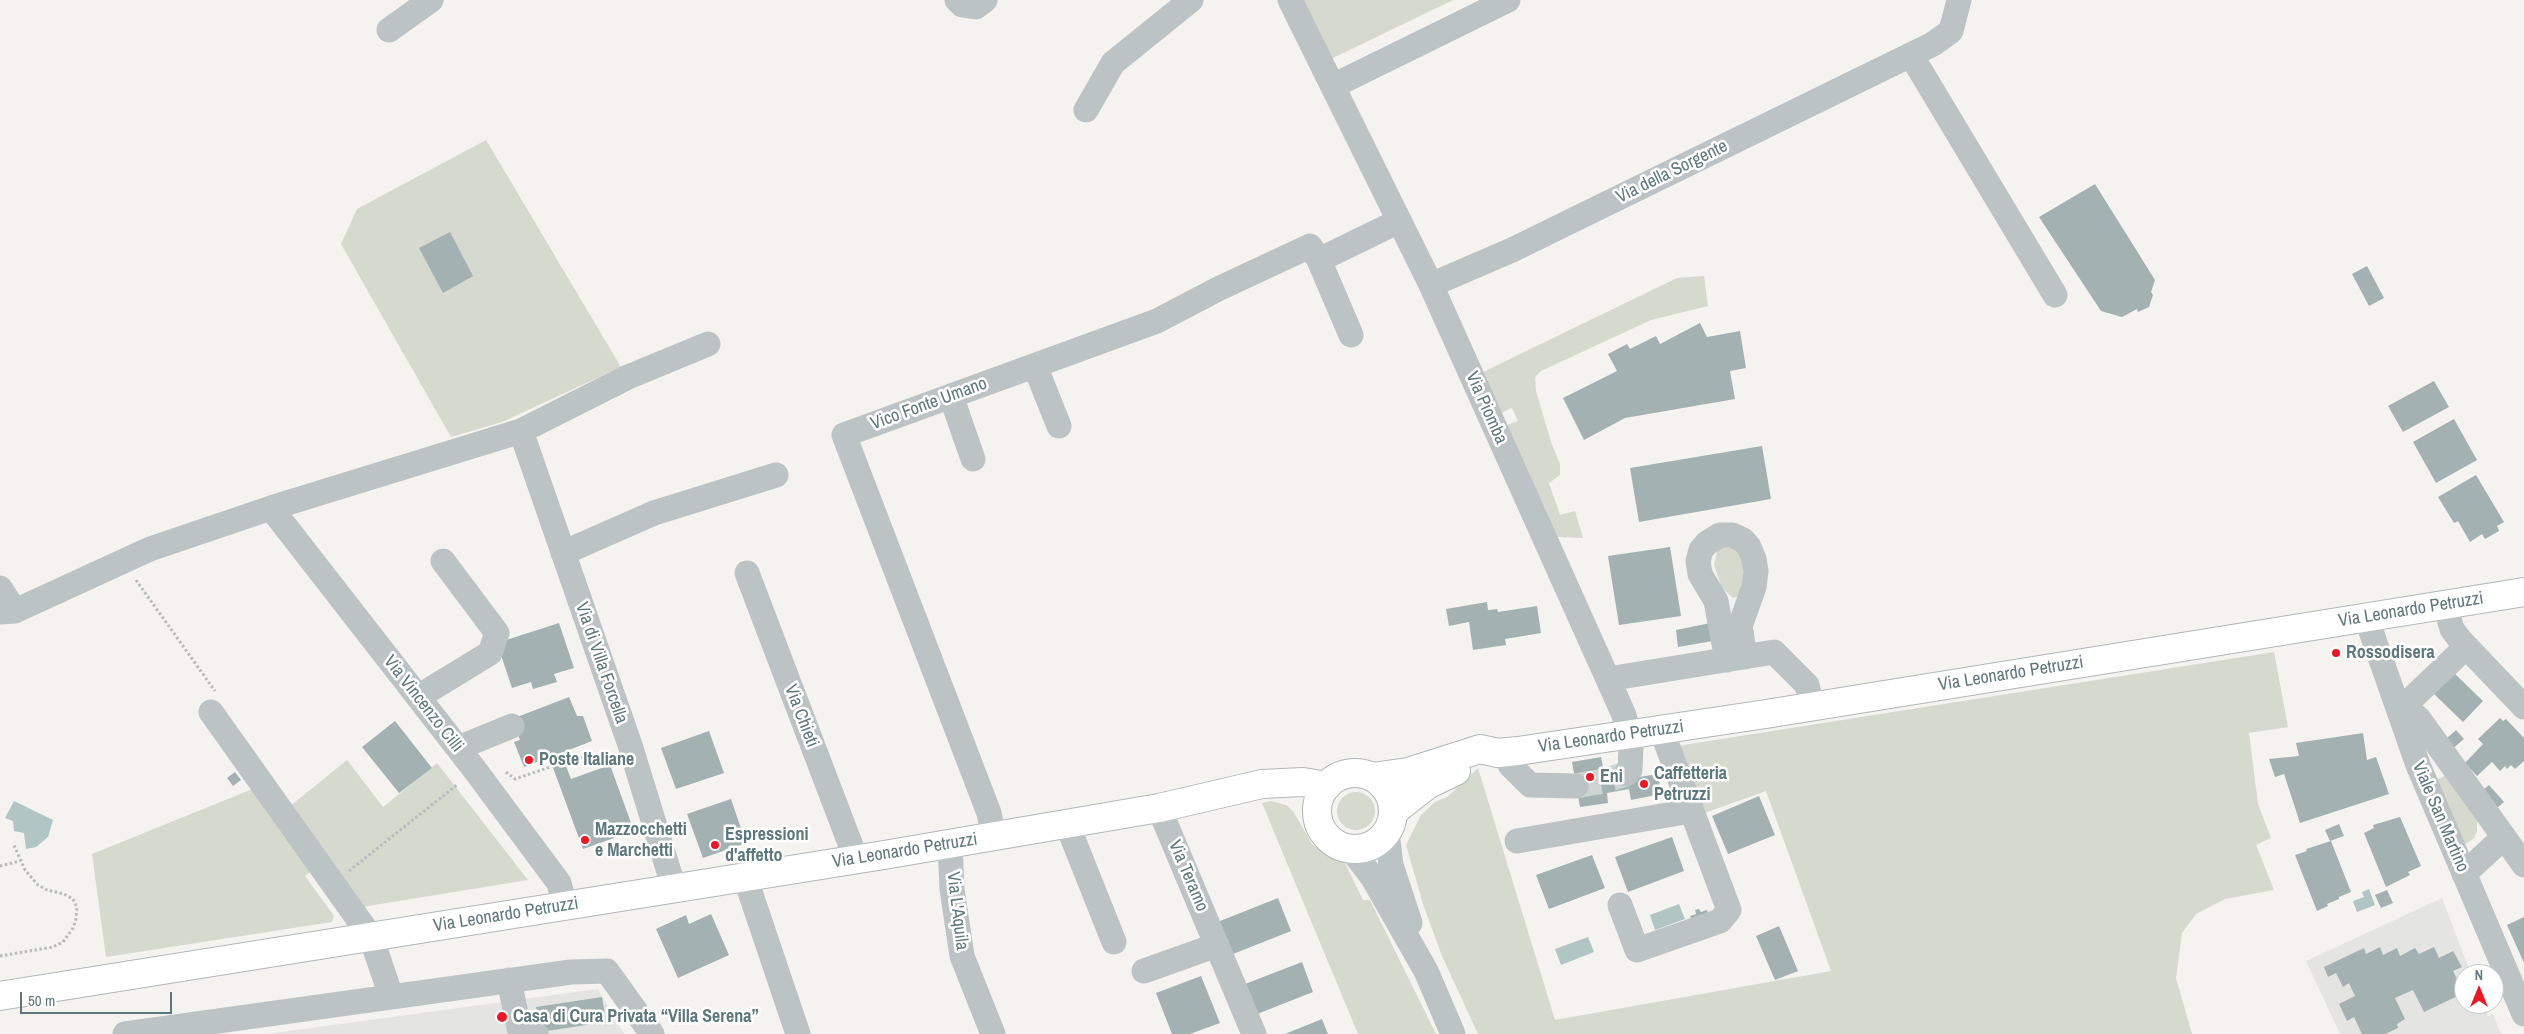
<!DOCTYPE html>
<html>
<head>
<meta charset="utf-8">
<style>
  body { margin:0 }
  #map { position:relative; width:2524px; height:1034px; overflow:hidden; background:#f4f3ef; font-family:"Archivo Narrow",sans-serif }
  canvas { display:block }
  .north { position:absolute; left:2454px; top:964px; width:50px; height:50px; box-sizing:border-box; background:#fff; border:1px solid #bec9cb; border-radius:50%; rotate:0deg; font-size:14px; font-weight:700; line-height:20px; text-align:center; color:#5d787d }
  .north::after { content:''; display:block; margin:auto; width:18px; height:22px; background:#ee1623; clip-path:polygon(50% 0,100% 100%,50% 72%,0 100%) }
  .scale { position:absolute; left:20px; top:992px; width:152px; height:22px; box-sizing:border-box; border:2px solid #5d787d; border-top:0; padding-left:6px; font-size:15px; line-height:18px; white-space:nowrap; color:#5d787d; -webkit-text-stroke:4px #fff; paint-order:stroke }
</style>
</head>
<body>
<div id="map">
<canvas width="2524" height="1034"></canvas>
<div class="north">N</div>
<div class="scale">50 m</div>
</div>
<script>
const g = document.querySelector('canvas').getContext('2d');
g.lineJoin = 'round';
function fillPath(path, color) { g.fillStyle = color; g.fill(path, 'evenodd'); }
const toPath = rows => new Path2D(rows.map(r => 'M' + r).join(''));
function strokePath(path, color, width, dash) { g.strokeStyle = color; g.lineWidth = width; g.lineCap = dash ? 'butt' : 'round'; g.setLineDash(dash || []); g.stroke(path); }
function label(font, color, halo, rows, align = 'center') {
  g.font = font + ' "Archivo Narrow",sans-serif'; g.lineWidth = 5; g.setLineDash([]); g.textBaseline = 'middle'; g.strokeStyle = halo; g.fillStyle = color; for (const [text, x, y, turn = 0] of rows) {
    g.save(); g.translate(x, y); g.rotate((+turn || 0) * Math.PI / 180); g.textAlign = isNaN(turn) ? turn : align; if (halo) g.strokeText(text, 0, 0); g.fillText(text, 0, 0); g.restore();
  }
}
fillPath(toPath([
  [2442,898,2471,974,2464,974,2464,1004,2483,1004,2488,1016,2493,1014,2501,1034,2340,1034,2306,961],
  [598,989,624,1034,267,1034]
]), '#e4e5e3');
fillPath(toPath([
  [1301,0,1453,0,1331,59],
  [486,140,621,367,502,422,451,437,341,244,357,209],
  [1704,276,1708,306,1651,320,1541,371,1535,377,1536,391,1551,442,1560,464,1560,475,1549,483,1560,515,1575,511,1583,538,1557,537,1507,425,1518,421,1512,408,1501,413,1483,372,1677,278],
  [1735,543,1744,559,1744,584,1739,596,1733,598,1722,588,1714,565,1718,547],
  [2274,652,2288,727,2249,733,2258,804,2271,838,2256,845,2274,890,2225,899,2196,914,2182,933,2176,978,2192,1034,1478,1034,1442,956,1423,904,1406,845,1421,815,1435,802,1447,797,1478,768,1555,1020,1831,971,1766,791,1696,816,1671,747],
  [347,760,383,807,437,763,528,880,362,907,289,807],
  [2445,776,2451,779,2477,821,2477,831,2474,838,2463,846,2436,780],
  [255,788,316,867,305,876,334,916,332,922,106,957,92,854],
  '1337 811a19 19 0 1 1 38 0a19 19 0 1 1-38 0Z',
  [1271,801,1286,805,1293,811,1312,844,1320,850,1344,861,1363,900,1370,900,1436,1034,1358,1034,1262,803]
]), '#d5d9ce');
fillPath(toPath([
  [14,801,53,820,48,837,36,847,26,849,24,833,14,831,13,821,5,818],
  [2369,889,2375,905,2357,912,2353,901,2364,897,2362,892],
  [1679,904,1685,919,1655,930,1650,915],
  [1588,937,1594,952,1561,965,1555,949]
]), '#b1c5c5');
fillPath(toPath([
  [2095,184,2155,280,2151,292,2153,295,2149,307,2138,312,2137,309,2122,317,2101,311,2039,217],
  [450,232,473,276,443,293,419,248],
  [2367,266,2384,298,2369,306,2352,274],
  [1700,323,1707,337,1740,331,1746,368,1730,371,1735,399,1625,418,1584,440,1563,398,1617,371,1608,354,1627,344,1630,349,1656,336,1660,344],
  [2434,381,2449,407,2403,432,2388,406],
  [2454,419,2477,460,2436,483,2413,442],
  [1762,446,1771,499,1639,522,1630,468],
  [2476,475,2504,522,2497,526,2499,531,2485,539,2482,534,2470,542,2458,521,2454,523,2438,497],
  [1670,547,1681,616,1619,625,1608,556],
  [1487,602,1488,610,1497,609,1498,612,1537,606,1541,633,1505,639,1506,645,1473,650,1469,622,1449,626,1446,609],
  [1750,615,1754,634,1678,647,1676,630],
  [559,623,574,668,554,674,557,682,533,689,531,682,512,688,497,643],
  [2454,673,2483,701,2463,722,2434,694],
  [569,697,577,716,583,716,592,741,561,753,571,779,610,765,634,831,583,849,549,757,524,767,514,742,520,740,512,719],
  [2500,718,2503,721,2506,719,2524,738,2524,761,2515,769,2511,765,2507,769,2505,766,2500,771,2492,762,2477,776,2465,763,2483,744,2478,739],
  [395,721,432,768,399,793,362,747],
  [2456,730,2464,739,2451,750,2445,740],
  [709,731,724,773,676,789,661,748],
  [2363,733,2367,760,2376,757,2389,794,2300,823,2284,774,2275,777,2269,759,2299,756,2296,743],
  [1601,757,1605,778,1626,774,1627,779,1658,774,1661,794,1631,800,1629,789,1607,793,1608,803,1580,807,1572,762],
  [235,772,241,780,233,786,227,778],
  [2489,785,2504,802,2497,808,2481,792],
  [1759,796,1775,835,1728,854,1712,816],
  [731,799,746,843,703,858,687,814],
  [2400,817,2421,866,2408,872,2410,875,2386,887,2364,833,2374,828,2373,825],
  [2339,824,2344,836,2330,841,2325,830],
  [1672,837,1684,871,1628,892,1615,857],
  [2331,841,2351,892,2339,897,2339,899,2327,904,2328,906,2317,911,2295,855,2307,851,2306,849],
  [1592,855,1605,888,1549,909,1536,875],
  [2387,890,2393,903,2381,908,2375,895],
  [1278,898,1291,931,1228,956,1215,923],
  [1699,909,1701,912,1707,910,1710,919,1694,925,1690,916,1696,914,1695,910],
  [711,914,729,955,678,978,656,929,686,915,689,924],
  [2524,917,2524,963,2507,925],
  [1779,926,1798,971,1775,980,1756,936],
  [2380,947,2383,955,2397,948,2400,956,2415,948,2419,954,2434,947,2439,958,2453,951,2462,967,2453,971,2464,993,2424,1012,2413,990,2395,998,2405,1019,2397,1024,2398,1028,2385,1034,2362,1034,2354,1017,2347,1021,2339,1004,2355,996,2349,983,2343,987,2336,973,2328,977,2324,967,2364,948,2366,954],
  [1302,962,1313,992,1252,1016,1240,986],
  [1201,976,1220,1023,1190,1034,1172,1034,1156,993],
  [602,997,606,1022,540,1032,536,1007],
  [1322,1019,1328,1034,1285,1034]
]), '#a3b1b2');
strokePath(toPath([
  [1576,786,1603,781,1626,774]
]), '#ced4d2', 25, [25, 12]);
const major = toPath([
  '1317 811a38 38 0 1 1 76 0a38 38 0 1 1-76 0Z',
  [1372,777,1408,772,1480,749,1498,753,1518,751,1766,714,2524,592],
  [1393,812,1427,785,1456,771],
  [0,996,884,855,1159,808,1262,784,1303,782,1327,786]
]);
strokePath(major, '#afb7b9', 30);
strokePath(toPath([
  [136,580,215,691],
  [506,772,515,779,579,757,586,760,609,752],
  [0,866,20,861],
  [349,871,458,784],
  [0,956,53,947,63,942,73,928,76,919,77,907,73,899,64,894,47,890,38,885,25,870,13,843]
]), '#b6bbbc', 3, [2.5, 2.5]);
strokePath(toPath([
  [957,0,962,5,976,7,985,0],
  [1290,0,1431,285,1624,715,1631,746,1630,770,1626,774],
  [389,30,431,0],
  [1911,55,2055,295],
  [1333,86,1508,0],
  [1086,110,1113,63,1191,0],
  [1319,260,1351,335],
  [1431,285,1512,250,1933,44,1951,31,1959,0],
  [1035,366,1059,426],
  [951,396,973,459],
  [521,431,630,745,674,888],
  [271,508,475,770,559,883,565,905],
  [563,553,654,513,776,475],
  [747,573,856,859],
  [0,588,15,611],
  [2445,605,2452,629,2460,640,2524,707],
  [0,612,15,611,150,549,271,508,521,431,628,377,708,344],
  [2366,617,2418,765,2524,1014],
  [1727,660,1716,601,1700,574,1698,561,1701,550,1707,543,1720,535,1732,535,1743,540,1749,547,1754,559,1756,571,1754,587,1740,626,1745,657],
  [1608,679,1774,652,1807,685,1812,706],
  [418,697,490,653,497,633,443,561],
  [2396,699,2419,719,2524,865],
  [2404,706,2466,647],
  [211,712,371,937,391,996],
  [458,748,512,726],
  [1509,752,1510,765,1530,785,1576,786],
  [1159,808,1254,1034],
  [1067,824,1114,942],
  [1387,832,1391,865,1410,923],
  [994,836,989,813,844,435,1157,321,1218,289,1310,246,1319,260,1399,221],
  [1517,841,1691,811],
  [950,843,952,889,962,956,993,1034],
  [1350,848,1373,878,1426,971,1453,1034],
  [2464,874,2504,837],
  [745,877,798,1034],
  [1620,905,1637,950,1720,921,1729,910,1661,729],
  [1144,971,1217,945],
  [509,980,519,1028,536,1034],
  [125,1034,571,972,607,971,652,1034]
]), '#bcc3c5', 25);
strokePath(major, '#fff', 28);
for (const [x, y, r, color] of [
  [2336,653,5,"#ee1623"],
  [529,760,5,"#ee1623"],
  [1590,777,5,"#ee1623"],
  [1644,784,5,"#ee1623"],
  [585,840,5,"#ee1623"],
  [715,845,5,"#ee1623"],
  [502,1017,6,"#ee1623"]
]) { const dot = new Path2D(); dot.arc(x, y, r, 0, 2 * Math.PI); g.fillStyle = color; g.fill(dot); strokePath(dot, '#fff', 2); }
label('18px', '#5d787d', '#fff', [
  ["Via della Sorgente",1672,172,-26],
  ["Vico Fonte Umano",929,404,-20],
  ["Via Piomba",1486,408,66],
  ["Via Leonardo Petruzzi",2411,610,-9],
  ["Via di Villa Forcella",601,663,71],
  ["Via Leonardo Petruzzi",2011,674,-9],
  ["Via Vincenzo Cilli",423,704,52],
  ["Via Chieti",801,716,69],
  ["Via Leonardo Petruzzi",1611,737,-8],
  ["Viale San Martino",2440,817,67],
  ["Via Leonardo Petruzzi",905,851,-9],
  ["Via Teramo",1188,876,67],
  ["Via L'Aquila",957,911,83],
  ["Via Leonardo Petruzzi",506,915,-9]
]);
label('bold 18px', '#5d787d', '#fff', [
  ["Rossodisera",2346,653],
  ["Poste Italiane",539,760],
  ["Caffetteria",1654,774],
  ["Petruzzi",1654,795],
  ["Eni",1600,777],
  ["Mazzocchetti",595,830],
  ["e Marchetti",595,851],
  ["Espressioni",725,835],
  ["d'affetto",725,856],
  ["Casa di Cura Privata “Villa Serena”",513,1017]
], 'left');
</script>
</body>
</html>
